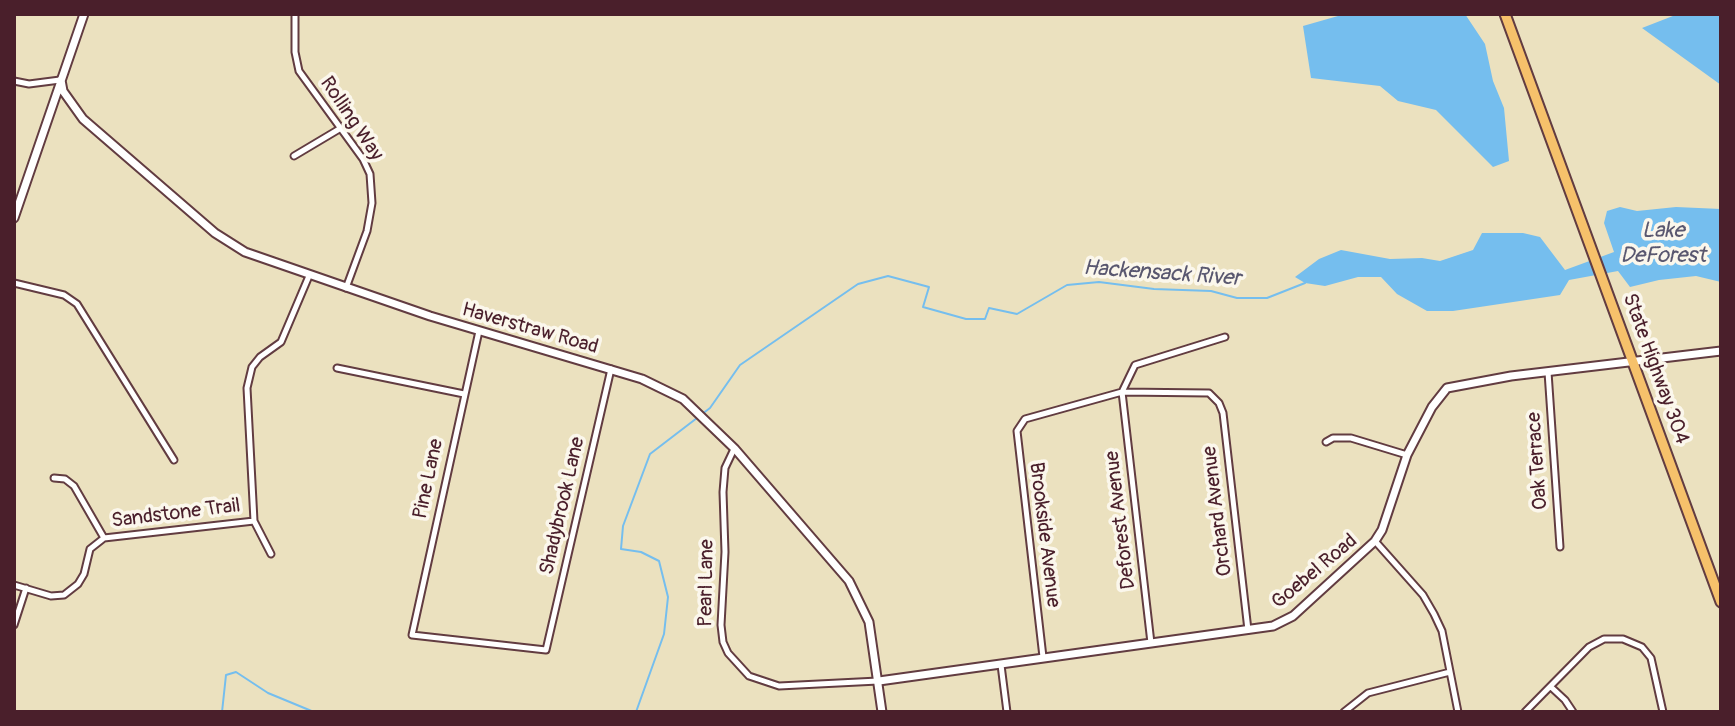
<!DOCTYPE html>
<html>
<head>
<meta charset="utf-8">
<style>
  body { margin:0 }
  #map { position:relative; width:1735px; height:726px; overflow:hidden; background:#ebe1bf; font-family:Pangolin,sans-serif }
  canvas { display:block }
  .frame { position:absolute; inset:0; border:16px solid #4a1f2b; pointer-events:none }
</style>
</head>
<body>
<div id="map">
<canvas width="1735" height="726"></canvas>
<div class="frame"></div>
</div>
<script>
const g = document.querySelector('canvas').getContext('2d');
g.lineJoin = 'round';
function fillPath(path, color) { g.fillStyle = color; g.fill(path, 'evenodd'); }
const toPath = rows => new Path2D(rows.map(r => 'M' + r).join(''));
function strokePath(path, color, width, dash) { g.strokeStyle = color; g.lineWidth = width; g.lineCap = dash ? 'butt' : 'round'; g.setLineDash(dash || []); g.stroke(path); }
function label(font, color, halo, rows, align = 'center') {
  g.font = font + ' Pangolin,sans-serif'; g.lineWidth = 7; g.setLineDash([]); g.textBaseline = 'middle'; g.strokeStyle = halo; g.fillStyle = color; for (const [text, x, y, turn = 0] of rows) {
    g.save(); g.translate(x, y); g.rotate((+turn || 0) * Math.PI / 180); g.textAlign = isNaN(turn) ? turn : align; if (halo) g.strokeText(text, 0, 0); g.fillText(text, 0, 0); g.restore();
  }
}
fillPath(toPath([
  [1345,14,1465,14,1485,44,1493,81,1504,108,1509,161,1493,167,1436,110,1398,101,1380,86,1311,78,1303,26],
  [1678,14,1721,16,1721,85,1642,28],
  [1620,207,1637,211,1676,207,1721,209,1721,282,1696,276,1659,280,1630,287,1618,271,1569,280,1560,295,1453,311,1427,311,1397,294,1381,277,1358,277,1325,286,1305,283,1295,277,1319,259,1341,250,1390,259,1422,258,1440,261,1473,250,1482,233,1523,233,1540,237,1565,270,1614,252,1604,223,1607,211]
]), '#75beee');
strokePath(toPath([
  [222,712,226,675,236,672,268,693,314,712],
  [636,712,664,634,668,597,659,561,641,552,621,549,623,526,650,454,710,408,740,365,858,284,888,276,929,287,923,307,966,319,985,319,989,308,1017,314,1067,285,1099,282,1154,289,1211,291,1237,298,1267,298,1305,283]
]), '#75beee', 2);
const minor = toPath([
  [295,14,295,52,299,71,363,159,370,174,372,203,367,231,346,288],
  [14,81,29,84,60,80],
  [294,156,341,128],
  [14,283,64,295,77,304,174,460],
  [479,331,412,635,546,650,611,369],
  [337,368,464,394],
  [1548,372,1560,547],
  [1326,442,1333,438,1351,438,1407,455],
  [734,449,725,468,723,492,725,552,721,625,723,642,728,653,749,676,779,686,878,681],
  [54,478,65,479,74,486,104,538],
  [1375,541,1423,595,1434,614,1442,631,1458,712],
  [271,554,254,521,247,388,252,367,260,357,281,342,309,276],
  [14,585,51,596,64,595,78,584,84,574,90,549,104,538,254,521],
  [14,625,26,588],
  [1151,643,1122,392,1135,365,1225,337],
  [1043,657,1017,431,1025,419,1122,392,1209,393,1219,403,1223,413,1248,630],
  [1001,665,1007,712],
  [1551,687,1565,700,1573,712],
  [1344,712,1368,693,1450,672],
  [1525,712,1589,647,1604,639,1623,639,1642,647,1651,658,1663,712]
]);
const tertiary = toPath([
  [61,80,63,91,83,119,215,233,245,252,430,316,642,379,683,399,735,449,849,581,869,622,882,712],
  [14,218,84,14],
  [879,681,1273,626,1293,616,1375,541,1382,530,1407,455,1432,407,1447,388,1511,376,1721,351]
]);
const primary = toPath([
  [1505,14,1721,602]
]);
strokePath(minor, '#623c41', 9);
strokePath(tertiary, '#623c41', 11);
strokePath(primary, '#623c41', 13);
strokePath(minor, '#fff', 5);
strokePath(tertiary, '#fff', 7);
strokePath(primary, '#f6c16b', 9);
label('20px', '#4a1f2b', '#fbf7ec', [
  ["Rolling Way",351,119,56],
  ["Haverstraw Road",530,329,16],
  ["State Highway 304",1655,369,70],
  ["Oak Terrace",1538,461,-94],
  ["Pine Lane",429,479,-78],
  ["Shadybrook Lane",563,506,-77],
  ["Orchard Avenue",1218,511,-97],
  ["Sandstone Trail",176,514,-7],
  ["Deforest Avenue",1121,520,-97],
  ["Brookside Avenue",1044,535,83],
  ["Goebel Road",1315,572,-40],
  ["Pearl Lane",707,583,-89]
]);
label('italic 22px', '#59576f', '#fbf7ec', [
  ["Lake",1663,231],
  ["DeForest",1663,256],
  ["Hackensack River",1162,274,4]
]);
</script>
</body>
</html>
